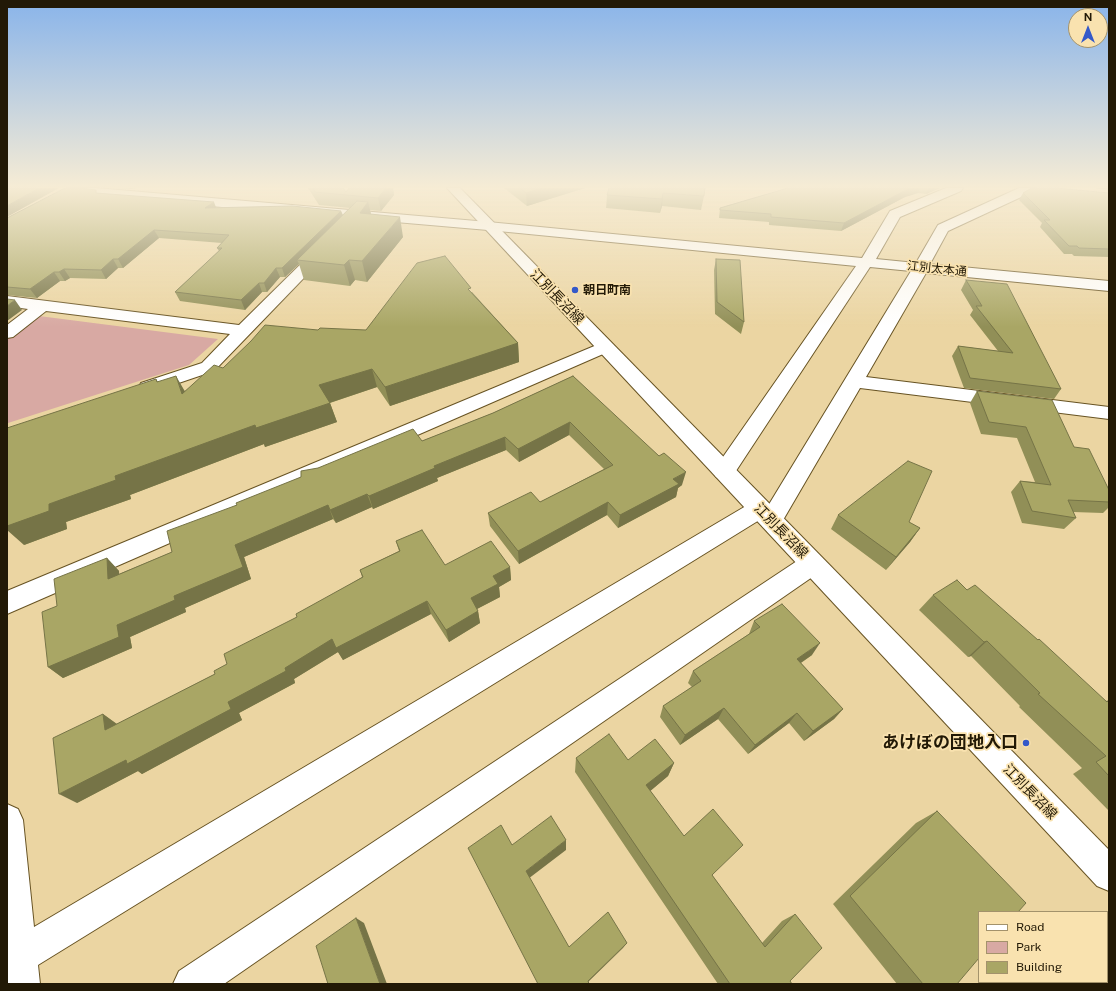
<!DOCTYPE html>
<html>
<head>
<meta charset="utf-8">
<style>
  body { margin:0 }
  #map { position:relative; width:1116px; height:991px; overflow:hidden; background:#ebd5a2; font-family:"Public Sans",sans-serif }
  canvas { display:block }
  .frame { position:absolute; inset:0; border:8px solid #221906; pointer-events:none }
  .legend { position:absolute; left:978px; top:911px; width:130px; height:72px; box-sizing:border-box; background:#f9e2af; border:1px solid #a3926b; margin:0; padding:5px 7px; list-style:none; font-size:12px; color:#221906 }
  .legend li { display:flex; align-items:center; gap:8px; height:20px }
  .legend b { width:20px; border:1px solid #a3926b }
  .north { position:absolute; left:1068px; top:8px; width:40px; height:40px; box-sizing:border-box; background:#f9e2af; border:1px solid #a3926b; border-radius:50%; rotate:0deg; font-size:11px; font-weight:700; line-height:16px; text-align:center; color:#221906 }
  .north::after { content:''; display:block; margin:auto; width:14px; height:18px; background:#3459c9; clip-path:polygon(50% 0,100% 100%,50% 72%,0 100%) }
</style>
</head>
<body>
<div id="map">
<canvas width="1116" height="991"></canvas>
<div class="frame"></div>
<ul class="legend">
<li><b style="height:5px;background:#fff"></b>Road</li>
<li><b style="height:11px;background:#d8a9a3"></b>Park</li>
<li><b style="height:11px;background:#a9a665"></b>Building</li>
</ul>
<div class="north">N</div>
</div>
<script>
const g = document.querySelector('canvas').getContext('2d');
g.lineJoin = 'round';
function fillPath(path, color) { g.fillStyle = color; g.fill(path, 'evenodd'); }
const toPath = rows => new Path2D(rows.map(r => 'M' + r).join(''));
function strokePath(path, color, width, dash) { g.strokeStyle = color; g.lineWidth = width; g.lineCap = dash ? 'butt' : 'round'; g.setLineDash(dash || []); g.stroke(path); }
function label(font, color, halo, rows, align = 'center') {
  g.font = font + ' "Public Sans","Noto Sans JP",sans-serif'; g.lineWidth = 3.5; g.setLineDash([]); g.textBaseline = 'middle'; g.strokeStyle = halo; g.fillStyle = color; for (const [text, x, y, turn = 0] of rows) {
    g.save(); g.translate(x, y); g.rotate((+turn || 0) * Math.PI / 180); g.textAlign = isNaN(turn) ? turn : align; if (halo) g.strokeText(text, 0, 0); g.fillText(text, 0, 0); g.restore();
  }
}
fillPath(toPath([
  [39,316,218,339,189,365,8,423,7,339]
]), '#d8a9a3');
const minor = toPath([
  [67,188,96,188,488,222,862,258,890,211,946,188,963,188,961,191,900,217,876,259,916,263,938,225,1019,188,1036,188,1034,191,948,231,930,264,1109,281,1109,291,926,273,866,377,1109,407,1109,419,860,388,779,527,771,530,763,527,760,521,761,519,38,965,40,984,7,984,7,804,18,809,23,820,34,927,751,503,759,500,767,503,768,506,911,271,870,267,732,477,724,480,716,477,713,472,716,467,856,266,488,230,72,194,68,193,66,190,67,188],
  [322,247,327,248,329,251,327,254,214,371,155,391,148,393,141,391,139,387,141,383,202,363,230,334,46,311,13,337,7,338,7,325,28,309,7,306,7,296,239,325,317,248,322,247],
  [604,342,610,343,613,347,610,351,7,614,7,591,604,342],
  [812,554,821,557,824,564,821,571,224,984,173,984,179,971,803,557,812,554]
]);
const major = toPath([
  [447,188,460,188,1109,850,1109,891,1097,886,447,188]
]);
strokePath(minor, '#675323', 2);
strokePath(major, '#675323', 2);
fillPath(minor, '#fff');
fillPath(major, '#fff');
fillPath(toPath([
  [117,188,137,188,131,189],
  [308,188,343,188,346,192,349,188,393,188,394,195,381,211,370,210,371,214,403,237,367,282,355,280,350,286,304,280,299,264,285,277,280,277,267,292,262,292,245,310,180,301,175,292,219,251,217,248,222,243,159,238,123,268,118,268,106,279,70,278,65,281,60,281,37,298,7,295,7,218,98,193,217,208,341,211,343,215,350,208,319,205],
  [504,188,585,188,527,206],
  [609,188,704,196,701,210,662,206,660,213,606,208,607,195],
  [788,188,940,188,926,194,918,193,905,197,841,231,769,225,769,222,719,218,720,208],
  [1095,188,1109,188,1109,190],
  [1023,193,1109,193,1109,257,1074,256,1072,254,1064,254,1040,227,1042,223,1019,200],
  [716,259,744,322,741,334,715,314,714,270],
  [966,280,1061,389,1054,399,964,388,952,356,958,346,998,351,970,315,973,310,961,290],
  [472,292,518,343,519,362,390,406,377,387,330,403,337,422,265,447,264,444,130,495,131,499,66,522,67,529,24,545,156,379,158,382,185,391,223,368,318,330,366,330],
  [573,376,682,485,678,488,676,497,618,528,607,515,519,564,490,526,488,513,540,502,604,469,569,435,519,462,506,450,437,478,438,481,373,509,372,507,336,523,333,519,244,557,251,579,185,608,186,612,130,637,132,648,63,678,48,667,57,606,107,558,119,571,119,574,172,552,237,505,301,477,318,468,422,441,493,413],
  [977,391,1074,447,1109,490,1109,507,1103,513,1073,512,1076,518,1064,529,1022,523,1011,492,1020,481,1035,482,1017,438,981,434,970,403],
  [838,515,920,528,910,542,886,570,831,529],
  [396,541,445,565,510,567,511,580,499,587,500,597,477,609,478,611,480,623,449,642,431,614,343,660,338,652,294,679,295,683,239,713,242,720,142,774,138,771,77,803,103,714,117,724,215,674,227,664,297,617,362,577,360,570,399,551],
  [967,590,1106,701,1109,700,1109,811,1073,774,1082,768,1019,707,1020,706,971,656,968,657,919,610,933,595],
  [754,621,812,655,801,663,843,709,834,719,804,741,789,723,748,754,718,719,680,745,660,717,663,706,692,687,688,683,693,671,749,634],
  [576,758,674,763,668,776,650,791,762,943,782,921,795,914,790,981,792,984,718,984,575,772],
  [937,811,957,984,897,984,833,904,916,823]
]), '#918f57');
fillPath(toPath([
  [39,188,59,188,7,217,7,206],
  [386,188,393,188,394,195,381,211,378,198],
  [541,188,585,188,527,206,526,193],
  [912,188,920,188,918,193,905,197,841,231,844,223,908,189],
  [929,188,940,188,926,194],
  [663,193,662,206,660,213,662,199],
  [214,202,217,210,205,208],
  [368,202,373,222,360,213],
  [341,211,344,219,297,260,299,264,285,277,282,268],
  [400,217,403,237,367,282,362,261],
  [154,230,159,238,123,268,118,259],
  [113,259,118,268,106,279,101,270],
  [349,260,355,280,350,286,344,265],
  [276,268,280,277,267,292,264,283],
  [64,269,70,278,65,281,59,272],
  [54,272,60,281,37,298,30,289],
  [259,283,262,292,245,310,241,300],
  [15,300,22,310,7,321,7,306],
  [518,343,519,362,390,406,385,387],
  [372,369,377,387,326,404,319,385],
  [176,376,187,395,182,394],
  [330,403,337,422,265,447,264,444,130,495,131,499,66,522,67,529,24,545,7,530,7,526,49,504,115,476,255,425],
  [570,422,569,435,519,462,518,449],
  [505,437,506,450,437,478,438,481,373,509,369,496,434,466],
  [686,472,682,485,678,488,676,497,618,528,620,515,673,479],
  [367,494,372,507,336,523,330,510],
  [608,502,607,515,519,564,518,551],
  [328,505,333,519,244,557,251,579,185,608,186,612,130,637,132,648,63,678,48,667,117,625,174,596,235,545],
  [920,528,910,542,886,570,896,557],
  [107,558,119,571,120,591,108,579],
  [510,567,511,580,499,587,500,597,473,611,471,598,493,576],
  [427,601,431,614,343,660,338,652,294,679,295,683,239,713,242,720,142,774,138,771,77,803,59,794,228,702,332,639],
  [478,611,480,623,449,642,446,630],
  [987,641,971,656,968,657,984,642],
  [820,643,812,655,790,670,797,659],
  [724,708,718,719,680,745,685,735],
  [843,709,834,719,804,741,813,731],
  [797,713,789,723,748,754,755,745],
  [103,714,118,725,105,730],
  [674,763,668,776,642,798,646,785],
  [566,840,566,850,528,879,526,871],
  [356,918,364,923,387,984,380,984],
  [627,943,623,948,586,984,588,981]
]), '#767447');
const building = toPath([
  [7,188,39,188,7,206,7,188],
  [65,188,80,188,96,190,96,193,214,202,205,208,292,206,341,211,282,268,276,268,264,283,259,283,241,300,175,292,222,248,217,248,229,235,154,230,118,259,113,259,101,270,64,269,59,272,54,272,30,289,7,287,7,218,65,188],
  [313,188,343,188,346,192,349,188,386,188,378,198,315,192,313,188],
  [520,188,541,188,526,193,520,188],
  [609,188,705,188,704,196,663,193,662,199,607,195,609,188],
  [788,188,912,188,908,189,844,223,771,217,771,214,720,210,720,208,788,188],
  [1032,188,1056,188,1109,193,1109,249,1079,248,1077,246,1069,246,1044,220,1050,220,1023,193,1032,188],
  [357,201,368,202,360,213,400,217,362,261,349,260,344,265,297,260,357,201],
  [445,256,471,288,468,289,518,343,385,387,372,369,319,385,330,403,256,428,255,425,115,476,116,480,49,504,49,511,7,526,7,428,156,379,157,382,176,376,182,394,214,365,223,368,251,341,265,325,318,330,320,328,366,330,417,263,445,256],
  [716,259,740,260,744,322,717,302,716,259],
  [966,280,1007,284,1061,389,970,378,958,346,1013,353,976,306,982,306,966,280],
  [7,299,15,300,7,306,7,299],
  [573,376,659,456,664,453,686,472,673,479,679,484,620,515,608,502,518,551,488,513,531,492,540,502,613,465,570,422,518,449,505,437,434,466,435,468,369,496,367,494,330,510,328,505,235,545,243,567,174,596,175,600,117,625,119,637,48,667,42,612,57,606,54,579,107,558,108,579,172,552,167,531,237,505,236,503,301,477,301,471,318,468,413,429,422,441,493,413,573,376],
  [977,391,1052,400,1074,447,1089,449,1109,490,1109,502,1068,500,1076,518,1032,511,1020,481,1051,485,1026,427,989,422,977,391],
  [908,461,932,471,909,522,920,528,896,557,838,515,908,461],
  [422,530,445,565,491,541,510,567,493,576,498,584,471,598,478,611,446,630,427,601,336,648,332,639,285,668,286,671,228,702,231,709,127,764,126,760,59,794,53,738,103,714,105,730,215,674,214,671,227,664,224,654,297,617,296,614,363,577,360,570,400,551,396,541,422,530],
  [957,580,967,590,975,585,1038,640,1039,639,1107,702,1109,700,1109,776,1096,762,1106,756,1038,694,1040,693,987,641,984,642,933,595,957,580],
  [782,604,820,643,797,659,843,709,813,731,797,713,755,745,724,708,685,735,663,706,701,681,693,671,760,627,754,621,782,604],
  [609,734,628,760,655,739,674,763,646,785,684,836,713,809,743,845,712,875,765,947,795,914,822,948,790,981,792,984,730,984,576,758,609,734],
  [937,811,1026,903,1018,912,979,912,979,958,957,984,923,984,850,896,937,811],
  [551,816,566,840,526,871,569,947,608,912,627,943,588,981,589,984,538,984,468,848,501,825,512,845,551,816],
  [356,918,380,984,328,984,316,946,356,918]
]);
fillPath(building, '#a9a665');
strokePath(building, '#767447', 1);
const sky = g.createLinearGradient(0, 0, 0, 327);
sky.addColorStop(0, '#89b4ea');
sky.addColorStop(0.57, '#f6ecd5');
sky.addColorStop(1, '#f6ecd500');
g.fillStyle = sky;
g.fillRect(0, 0, 1116, 327);
for (const [x, y, r, color] of [
  [575,290,4,"#3459c9"],
  [1026,743,4,"#3459c9"]
]) { const dot = new Path2D(); dot.arc(x, y, r, 0, 2 * Math.PI); g.fillStyle = color; g.fill(dot); strokePath(dot, '#f9e2af', 1.5); }
label('12px', '#221906', '#f9e2af', [
  ["江別太本通",937,269,6]
]);
label('bold 12px', '#221906', '#f9e2af', [
  ["朝日町南",583,290]
], 'left');
label('14px', '#221906', '#f9e2af', [
  ["江別長沼線",557,297,46],
  ["江別長沼線",781,531,46],
  ["江別長沼線",1030,792,46]
]);
label('bold 17px', '#221906', '#f9e2af', [
  ["あけぼの団地入口",1018,743]
], 'right');
</script>
</body>
</html>
